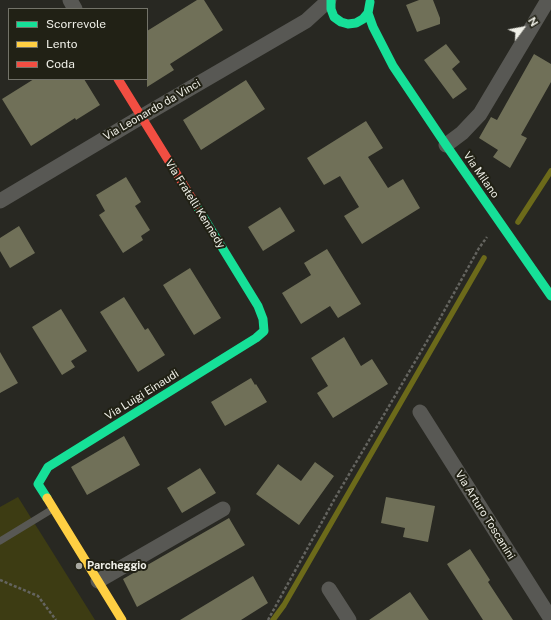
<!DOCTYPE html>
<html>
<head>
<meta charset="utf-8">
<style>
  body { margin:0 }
  #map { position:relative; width:551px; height:620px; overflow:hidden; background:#282822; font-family:"Public Sans",sans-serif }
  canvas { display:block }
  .legend { position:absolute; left:8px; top:8px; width:140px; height:72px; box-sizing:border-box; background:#212115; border:1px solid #737369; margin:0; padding:5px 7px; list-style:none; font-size:12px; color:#efefe7 }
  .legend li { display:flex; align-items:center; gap:8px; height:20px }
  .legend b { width:20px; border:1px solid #737369 }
  .north { position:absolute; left:503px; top:8px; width:40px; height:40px; -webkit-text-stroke:3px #212115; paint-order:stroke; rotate:58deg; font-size:11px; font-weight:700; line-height:16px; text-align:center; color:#efefe7 }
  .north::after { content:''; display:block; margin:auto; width:14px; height:18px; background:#efefe7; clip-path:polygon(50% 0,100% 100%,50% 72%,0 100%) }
</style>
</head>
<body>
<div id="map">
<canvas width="551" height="620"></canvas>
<ul class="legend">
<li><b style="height:5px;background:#16e098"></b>Scorrevole</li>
<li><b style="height:5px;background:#ffcf43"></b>Lento</li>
<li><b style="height:5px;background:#f24e42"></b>Coda</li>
</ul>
<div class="north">N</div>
</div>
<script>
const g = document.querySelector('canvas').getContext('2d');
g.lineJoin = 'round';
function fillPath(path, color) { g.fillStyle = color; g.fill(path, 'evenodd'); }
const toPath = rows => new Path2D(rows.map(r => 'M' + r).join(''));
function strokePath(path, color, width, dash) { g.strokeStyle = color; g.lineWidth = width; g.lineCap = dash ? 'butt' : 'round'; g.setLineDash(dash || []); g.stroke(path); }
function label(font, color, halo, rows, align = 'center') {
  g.font = font + ' "Public Sans",sans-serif'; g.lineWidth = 4; g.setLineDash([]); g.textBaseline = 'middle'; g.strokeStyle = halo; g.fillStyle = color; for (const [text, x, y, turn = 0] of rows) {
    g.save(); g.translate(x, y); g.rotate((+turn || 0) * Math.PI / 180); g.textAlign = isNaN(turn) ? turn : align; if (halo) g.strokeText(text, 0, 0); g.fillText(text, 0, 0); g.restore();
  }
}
fillPath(toPath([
  [18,497,95,620,0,620,0,507]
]), '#3d3c13');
strokePath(toPath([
  [518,222,551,171],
  [273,620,284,605,484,258]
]), '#6c6a1a', 5.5);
fillPath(toPath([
  [197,0,204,0,223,30,170,64,174,70,147,87,147,31],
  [419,0,433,0,440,18,440,24,417,32,406,5],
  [446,44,460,62,452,69,467,89,453,99,424,60],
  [534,54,551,64,551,82,521,135,527,138,510,168,493,157,498,150,479,138,491,117,497,120],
  [34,79,84,79,100,105,76,120,75,118,31,146,2,99],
  [246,80,265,109,201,150,183,120],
  [366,121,383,148,368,157,388,188,403,179,420,208,362,244,344,216,359,207,340,176,324,185,307,158],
  [126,177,141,202,135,206,150,230,141,236,143,240,123,253,99,215,105,211,96,195],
  [280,207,295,231,263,251,248,227],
  [19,226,35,253,10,268,0,251,0,238],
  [327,249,361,304,338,318,330,306,301,324,282,293,311,275,304,263],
  [190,268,221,318,194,335,163,285],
  [124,297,145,330,148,328,165,355,138,372,100,312],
  [61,309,87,351,71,361,75,367,62,375,32,327],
  [344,337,361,366,372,359,388,384,333,418,317,393,328,386,311,358],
  [0,352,18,383,0,393],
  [251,378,255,385,256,384,267,402,225,426,211,402],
  [124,436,140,465,87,495,71,467],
  [315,462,334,476,299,525,256,494,278,464,301,481],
  [200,468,216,493,182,513,167,488],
  [386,497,435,506,428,542,403,537,405,528,381,523],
  [229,518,245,545,137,607,123,579],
  [470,549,490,580,488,582,513,620,483,620,447,564],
  [253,576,268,603,241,620,180,620],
  [410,592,429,620,369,620]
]), '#707058');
strokePath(toPath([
  [0,580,38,596,56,620],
  [268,620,334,500,433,331,479,248,487,237]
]), '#64645f', 2.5, [3, 2]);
strokePath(toPath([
  [0,541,51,510]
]), '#585854', 7);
strokePath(toPath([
  [70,0,75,9],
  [446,145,462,133,480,114,548,0],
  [0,201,141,117,306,21,329,0],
  [420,412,551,619],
  [98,581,223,509],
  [329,589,349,620]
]), '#585854', 15);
strokePath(toPath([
  [331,0,331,9,334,17,341,22,348,24,356,23,363,19,368,13,370,2],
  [368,13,373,27,393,66,446,145,551,296],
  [47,498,38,484,48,467,256,338,264,331,263,319,258,306,196,205]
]), '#16e098', 9);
strokePath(toPath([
  [47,498,122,620]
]), '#ffcf43', 9);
strokePath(toPath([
  [118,79,196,205]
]), '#f24e42', 9);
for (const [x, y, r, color] of [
  [79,566,4,"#a9a9a2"]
]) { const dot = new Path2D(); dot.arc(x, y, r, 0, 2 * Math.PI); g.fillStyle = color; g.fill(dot); strokePath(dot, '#212115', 1.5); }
label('11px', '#efefe7', '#212115', [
  ["Via Leonardo da Vinci",152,110,-30],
  ["Via Milano",481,175,55],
  ["Via Fratelli Kennedy",195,204,58],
  ["Via Luigi Einaudi",142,395,-32],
  ["Via Arturo Toscanini",485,515,58]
]);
label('bold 11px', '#efefe7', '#212115', [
  ["Parcheggio",87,566]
], 'left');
</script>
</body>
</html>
